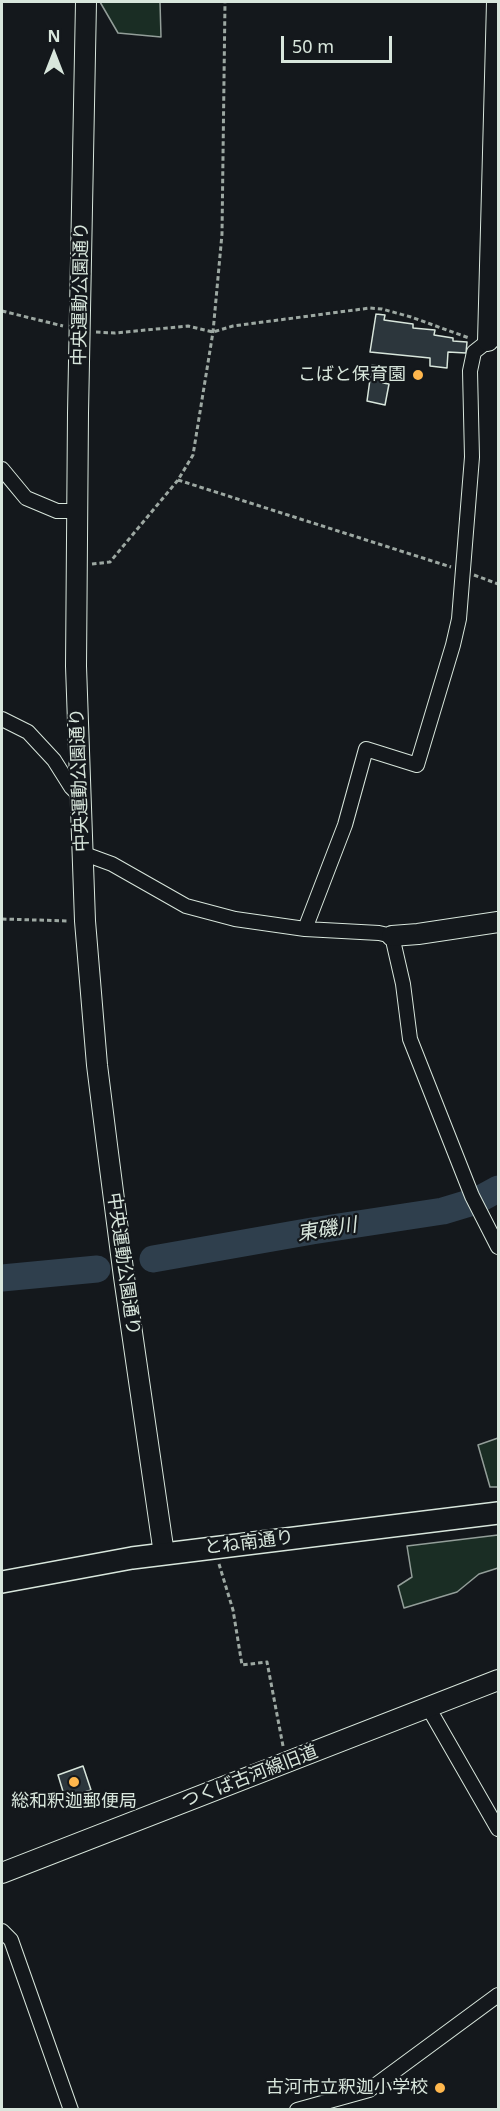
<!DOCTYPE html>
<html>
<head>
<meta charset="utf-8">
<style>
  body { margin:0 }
  #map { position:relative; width:500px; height:2111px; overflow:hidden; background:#14181c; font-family:"Noto Sans",sans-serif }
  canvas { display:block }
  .frame { position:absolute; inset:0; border:3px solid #d8e6dc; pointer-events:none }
  .north { position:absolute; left:24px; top:24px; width:60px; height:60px; -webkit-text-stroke:4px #14181c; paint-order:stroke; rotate:0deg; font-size:16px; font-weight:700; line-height:24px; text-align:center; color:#d8e6dc }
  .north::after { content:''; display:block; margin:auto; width:21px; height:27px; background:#d8e6dc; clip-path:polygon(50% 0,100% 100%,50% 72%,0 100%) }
  .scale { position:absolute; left:281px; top:36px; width:111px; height:27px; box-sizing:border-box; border:3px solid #d8e6dc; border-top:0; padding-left:8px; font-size:18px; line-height:21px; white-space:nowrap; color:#d8e6dc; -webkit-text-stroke:4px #14181c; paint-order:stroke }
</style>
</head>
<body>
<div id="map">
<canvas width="500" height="2111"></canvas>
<div class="frame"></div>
<div class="north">N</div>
<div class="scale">50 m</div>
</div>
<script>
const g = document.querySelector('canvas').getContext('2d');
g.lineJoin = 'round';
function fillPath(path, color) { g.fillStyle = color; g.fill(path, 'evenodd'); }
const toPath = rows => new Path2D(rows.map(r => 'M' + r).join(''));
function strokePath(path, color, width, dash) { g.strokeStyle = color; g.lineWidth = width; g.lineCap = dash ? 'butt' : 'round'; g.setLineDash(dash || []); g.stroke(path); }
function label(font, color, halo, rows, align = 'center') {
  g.font = font + ' "Noto Sans","Noto Sans JP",sans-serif'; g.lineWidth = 4.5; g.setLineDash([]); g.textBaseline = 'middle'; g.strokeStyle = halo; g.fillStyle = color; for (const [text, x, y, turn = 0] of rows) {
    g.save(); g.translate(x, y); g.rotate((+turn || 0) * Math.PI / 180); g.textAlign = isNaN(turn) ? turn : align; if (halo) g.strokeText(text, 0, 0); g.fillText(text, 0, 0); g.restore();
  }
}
const green = toPath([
  [100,2,160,2,161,37,118,33,100,2],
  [498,1438,498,1487,490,1487,478,1445,498,1438],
  [498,1535,498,1568,479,1574,457,1592,404,1608,398,1586,412,1577,407,1546,498,1535]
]);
fillPath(green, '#1a2d24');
strokePath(green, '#939e99', 1.5);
strokePath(toPath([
  [153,1259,312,1231,443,1211,476,1201,498,1189],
  [2,1278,97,1269]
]), '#2f3f4d', 27);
const building = toPath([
  [376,314,385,315,384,320,413,324,413,328,435,330,434,335,453,338,453,341,467,342,466,353,448,352,447,368,430,366,430,358,370,352,376,314],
  [372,365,385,367,383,383,389,384,385,405,367,401,372,365],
  [83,1766,91,1790,65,1798,58,1775,83,1766]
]);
fillPath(building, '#2c363c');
strokePath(building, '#d8e6dc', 1.5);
const street = toPath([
  [2,469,26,498,57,511,78,511],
  [2,719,28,732,54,760,71,787,81,797],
  [82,853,112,864,186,906,235,919,305,929,379,933,392,936,403,984,410,1039,472,1196,498,1247],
  [305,929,345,825,366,749,417,765,453,645,459,619,472,457,470,371,474,352,488,341,498,339],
  [428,1707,498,1829],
  [2,1931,11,1940,71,2110],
  [297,2110,369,2090,498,1995]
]);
const secondary = toPath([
  [86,2,78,413,76,666,85,921,97,1065,107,1145,124,1277,164,1554],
  [488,341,497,2],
  [392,936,418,934,498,922],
  [2,1873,498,1680]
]);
const primary = toPath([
  [2,1582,132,1558,498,1513]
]);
strokePath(street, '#d8e6dc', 16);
strokePath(secondary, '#d8e6dc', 22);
strokePath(primary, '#d8e6dc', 24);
strokePath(toPath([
  [2,311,63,326],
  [96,332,115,333,188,326,213,332,233,326,370,308,382,309,411,317,469,338],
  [178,480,451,567],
  [92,564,110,562,178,480,193,455,213,332,222,234,225,2],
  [474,575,498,584],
  [2,919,69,921],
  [219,1564,233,1610,242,1665,267,1662,283,1746]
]), '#9da8a2', 3, [4.5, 3]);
strokePath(street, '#14181c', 14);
strokePath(secondary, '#14181c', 20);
strokePath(primary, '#14181c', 21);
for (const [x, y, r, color] of [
  [418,375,6,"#ffb74d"],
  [74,1782,6,"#ffb74d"],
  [440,2088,6,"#ffb74d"]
]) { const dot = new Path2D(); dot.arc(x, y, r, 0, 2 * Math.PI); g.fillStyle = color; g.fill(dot); strokePath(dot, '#14181c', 2); }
label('18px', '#d8e6dc', '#14181c', [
  ["中央運動公園通り",81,294,-89],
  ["中央運動公園通り",80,780,-92],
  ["中央運動公園通り",123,1264,82],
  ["とね南通り",249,1543,-7],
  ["つくば古河線旧道",250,1777,-21]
]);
label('18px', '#d8e6dc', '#14181c', [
  ["こばと保育園",406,375],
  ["総和釈迦郵便局",74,1802,"center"],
  ["古河市立釈迦小学校",428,2088]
], 'right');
label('italic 20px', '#d8e6dc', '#14181c', [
  ["東磯川",327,1230,-9]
]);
</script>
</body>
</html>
